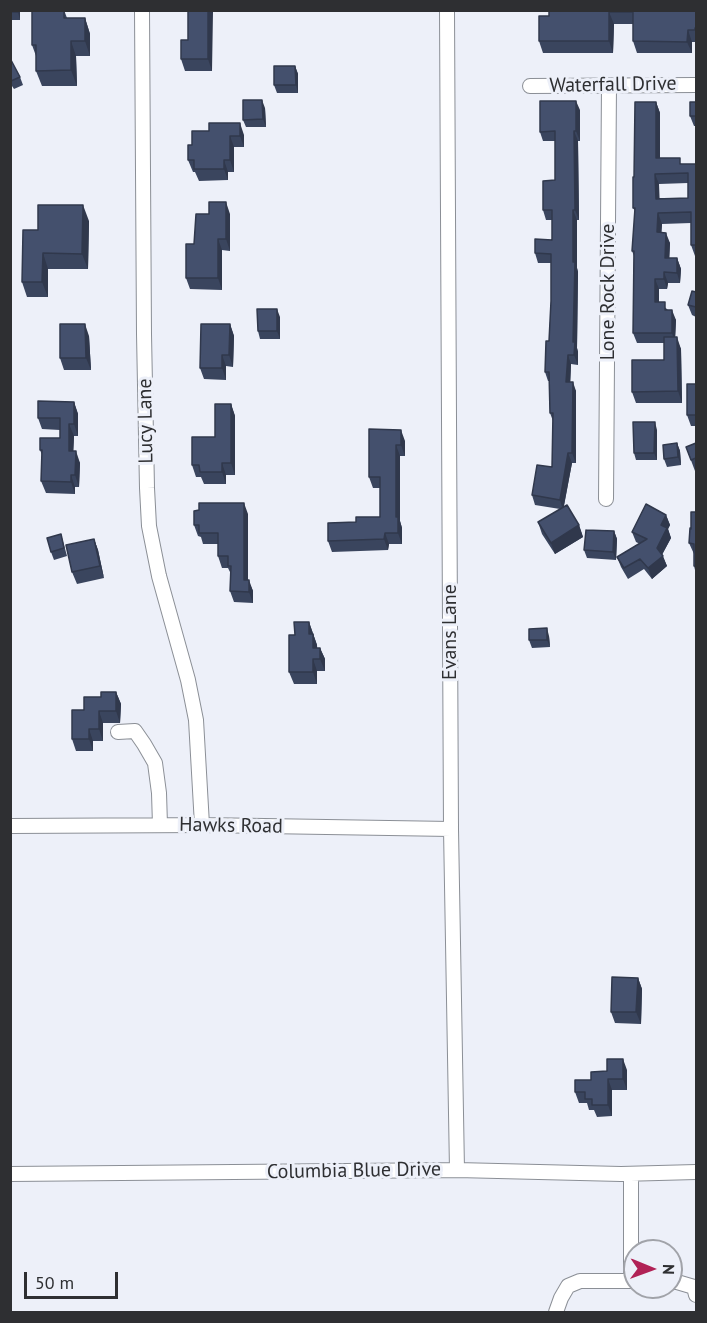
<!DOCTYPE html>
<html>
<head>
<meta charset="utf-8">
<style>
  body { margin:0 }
  #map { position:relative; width:707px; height:1323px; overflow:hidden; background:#edf0f9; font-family:"PT Sans",sans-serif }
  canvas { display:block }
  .frame { position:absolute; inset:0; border:12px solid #2e2f32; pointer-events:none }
  .north { position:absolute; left:623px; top:1239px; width:60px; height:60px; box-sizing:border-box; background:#edf0f9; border:2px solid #a1a3a9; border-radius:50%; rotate:91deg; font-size:16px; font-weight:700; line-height:24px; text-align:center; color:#2e2f32 }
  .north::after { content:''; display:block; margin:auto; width:21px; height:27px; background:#b12256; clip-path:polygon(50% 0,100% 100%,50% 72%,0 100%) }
  .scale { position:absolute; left:24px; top:1272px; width:94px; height:27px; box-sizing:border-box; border:3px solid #2e2f32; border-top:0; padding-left:8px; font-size:18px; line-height:21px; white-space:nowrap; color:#2e2f32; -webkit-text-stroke:4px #edf0f9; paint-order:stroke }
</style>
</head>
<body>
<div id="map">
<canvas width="707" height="1323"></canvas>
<div class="frame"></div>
<div class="north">N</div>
<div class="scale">50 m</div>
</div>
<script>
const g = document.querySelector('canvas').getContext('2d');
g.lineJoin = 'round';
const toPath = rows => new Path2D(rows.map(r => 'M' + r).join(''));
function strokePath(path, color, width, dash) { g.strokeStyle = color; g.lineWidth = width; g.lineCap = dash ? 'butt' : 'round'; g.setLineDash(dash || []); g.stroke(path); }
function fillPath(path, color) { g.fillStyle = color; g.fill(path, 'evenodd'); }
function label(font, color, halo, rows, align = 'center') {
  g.font = font + ' "PT Sans",sans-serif'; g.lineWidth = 6; g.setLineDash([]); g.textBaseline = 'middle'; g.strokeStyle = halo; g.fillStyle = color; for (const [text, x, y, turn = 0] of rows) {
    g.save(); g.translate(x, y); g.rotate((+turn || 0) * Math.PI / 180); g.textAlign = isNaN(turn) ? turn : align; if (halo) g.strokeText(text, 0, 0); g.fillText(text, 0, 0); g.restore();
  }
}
const minor = toPath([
  [142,10,144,334,147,488,149,526,159,576,188,680,196,720,202,825],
  [447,10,451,829,457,1170],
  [530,86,696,85],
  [606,499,609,85],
  [118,732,135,731,144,744,155,763,159,793,160,825],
  [10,826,202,825,451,829],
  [10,1174,457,1170,621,1174,696,1172],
  [631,1281,631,1174],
  [671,1282,677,1282,694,1287,696,1295],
  [556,1312,561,1298,568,1286,580,1281,635,1281]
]);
strokePath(minor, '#8b8f96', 16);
strokePath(minor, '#fff', 14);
fillPath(toPath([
  [10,10,20,10,20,20,10,20],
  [64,10,67,18,85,18,90,34,90,56,76,56,77,86,42,86,36,71,36,56,32,45],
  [188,10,212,10,212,71,185,71,181,59,188,40],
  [549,10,696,10,696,42,692,42,692,53,637,53,633,41,633,24,614,24,613,53,543,53,539,41,549,16],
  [10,61,20,77,23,85,14,89,10,83],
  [295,66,298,74,298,93,277,93,274,85],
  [656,102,660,113,660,158,682,164,696,164,696,256,695,256,691,245,691,223,662,224,661,232,670,243,669,258,677,258,681,269,680,283,668,283,667,289,659,289,659,302,668,310,676,320,675,337,681,349,682,403,636,403,632,392,664,360,664,343,637,343,633,333,634,256,632,251,635,211,633,208,634,177],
  [688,183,688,198,659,198,659,184],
  [696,102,696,126,694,126,690,116],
  [265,108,266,127,246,127,243,120],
  [580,110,580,141,578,141,579,220,577,220,577,268,578,272,577,348,578,352,578,365,571,364,570,382,576,391,576,463,572,463,564,506,579,525,583,537,555,554,542,534,538,522,560,509,535,505,532,495,552,467,553,421,550,413,549,381,548,381,545,372,549,341,551,301,551,263,538,263,535,253,552,240,552,220,546,220,543,210,555,180,555,141,543,141,540,132],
  [192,131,244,135,244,147,234,147,234,172,228,172,228,180,199,181,195,172,193,172,188,160,192,145],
  [230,214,230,251,222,250,222,290,190,289,186,278,194,244],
  [89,221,88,269,48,269,48,297,27,297,22,282,38,230],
  [696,292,696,317,692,315,688,305],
  [280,317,280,339,260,339,258,331],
  [230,324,234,336,233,367,226,366,226,380,204,379,200,368],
  [89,336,91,370,64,370,60,358],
  [696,384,696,483,696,471,695,471,686,447,696,443,696,426,691,426,687,415],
  [74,402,78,414,78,436,74,436,73,451,80,463,79,487,75,487,75,494,46,493,41,481,42,455,40,450,60,438,60,430,42,429,38,418],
  [231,404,235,416,235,475,226,475,226,484,204,484,201,477,196,477,192,465,215,437],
  [369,429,405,441,405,456,400,456,400,521,402,528,402,544,389,544,388,550,332,552,328,541,356,522,380,517,380,488,373,488,369,477],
  [657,430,657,460,636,460,634,453],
  [677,443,680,451,681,465,667,467,664,459],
  [696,512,696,574,694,566,694,554,689,543,691,529],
  [248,514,248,580,253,591,253,603,234,602,230,591,231,574,228,568,222,568,218,556,218,544,203,544,201,537,198,536,194,525],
  [666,515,670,525,668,529,671,538,662,555,667,566,652,579,644,569,628,579,621,567,617,557,640,544,636,542,632,532],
  [614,531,617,539,616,560,587,558,584,550],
  [61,534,67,556,54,560,51,552],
  [94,539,98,550,104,578,77,584,72,572],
  [309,622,317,645,317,648,320,648,325,659,325,671,317,671,317,684,294,684,289,672,295,635],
  [549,636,550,647,532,648,529,640],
  [116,692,121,704,120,723,103,723,103,741,93,741,93,751,76,751,72,739,84,710,101,697],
  [638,978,642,989,641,1024,615,1023,611,1012],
  [627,1070,627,1090,612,1090,612,1116,597,1117,594,1110,589,1110,587,1103,579,1103,575,1092,591,1080,607,1071]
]), '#3a455e');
fillPath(toPath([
  [18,10,20,10,20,20,18,12],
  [208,10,212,10,213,12,212,71,208,59],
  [609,12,614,24,613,53,609,41],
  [85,18,90,34,90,56,85,41],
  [688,30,692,42,692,53,687,42],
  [71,41,76,56,77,86,71,70],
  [295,66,298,74,298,93,296,85],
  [262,100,265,108,266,127,263,119],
  [576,101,580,110,580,141,576,131],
  [656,102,660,113,660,169,656,158],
  [240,123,244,135,244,147,240,136],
  [574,131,578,141,579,220,575,210],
  [230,136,234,147,234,172,230,160],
  [224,160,228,172,228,180,224,169],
  [655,174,659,184,660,209,656,199],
  [226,202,230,214,230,251,226,239],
  [83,205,89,221,88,269,82,254],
  [573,210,577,220,577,268,578,272,577,348,578,352,578,365,574,355,573,342],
  [658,213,662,224,661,243,657,232],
  [666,233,670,243,669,268,665,258],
  [218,239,222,250,222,290,218,278],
  [43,253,48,269,48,297,42,282],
  [677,258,681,269,680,283,677,273],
  [664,272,668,283,667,289,664,279],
  [655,279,659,289,659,313,655,302],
  [277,309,280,317,280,339,277,331],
  [672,310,676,320,675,343,672,333],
  [85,324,89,336,91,370,86,358],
  [230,324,234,336,233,367,229,355],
  [677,337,681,349,682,403,678,391],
  [222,355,226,366,226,380,222,368],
  [568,355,571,364,570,392,566,382],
  [573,382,576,391,576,463,572,453],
  [74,402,78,414,78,436,74,424],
  [231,404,235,416,235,475,231,463],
  [655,422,657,430,657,460,654,453],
  [69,424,74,436,73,463,69,451],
  [401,430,405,441,405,456,401,445],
  [677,443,680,451,681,465,678,457],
  [396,445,400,456,400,521,402,528,402,544,398,533,396,517],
  [76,451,80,463,79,487,75,475],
  [568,453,572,463,563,510,560,500],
  [222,463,226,475,226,484,222,472],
  [71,475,75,487,75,494,71,482],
  [244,503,248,514,248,591,244,580],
  [666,515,670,525,668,529,671,538,660,558,657,548,661,525],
  [579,525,583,537,555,554,551,543],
  [614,531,617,539,616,560,613,552],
  [385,533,389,544,388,550,384,539],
  [94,539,98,550,104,578,100,566],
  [663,556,667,566,652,579,648,568],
  [249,580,253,591,253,603,249,592],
  [309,622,317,645,318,659,309,634],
  [547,628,549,636,550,647,547,640],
  [320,648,325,659,325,671,320,659],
  [313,659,317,671,317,684,313,672],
  [116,692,121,704,120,723,116,711],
  [99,711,103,723,103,741,99,729],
  [89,729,93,741,93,751,89,739],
  [638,978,642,989,641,1024,636,1012],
  [623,1059,627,1070,627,1090,623,1079],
  [608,1079,612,1090,612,1116,608,1105]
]), '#30384c');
const building = toPath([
  [10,10,18,10,18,12,10,12,10,10],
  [32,10,64,10,64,18,85,18,85,41,71,41,71,70,36,71,36,45,32,45,32,10],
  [188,10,208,10,208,59,181,59,181,40,188,40,188,10],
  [549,10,696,10,696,28,695,28,695,30,688,30,687,42,633,41,633,12,609,12,609,41,539,41,539,16,549,16,549,10],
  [11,60,20,77,11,81,10,61,11,60],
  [274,66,295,66,296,85,274,85,274,66],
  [243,100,262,100,263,119,243,120,243,100],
  [540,101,576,101,576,131,574,131,575,210,573,210,573,262,575,262,573,342,575,342,574,355,568,355,566,382,573,382,572,453,568,453,560,500,532,495,537,465,552,467,553,413,550,413,549,372,545,372,546,341,549,341,551,301,551,254,535,253,535,239,552,240,552,210,543,210,543,181,555,180,555,131,540,132,540,101],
  [635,102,656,102,656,158,680,158,680,164,696,164,696,245,691,245,691,212,658,213,657,232,666,233,665,258,677,258,677,273,664,272,664,279,655,279,655,302,665,302,665,310,672,310,672,333,633,333,634,251,632,251,635,208,633,208,633,177,634,177,635,102],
  [688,173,688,198,656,199,655,174,688,173],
  [690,102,696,102,696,116,690,116,690,102],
  [209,123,240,123,240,136,230,136,230,160,224,160,224,169,194,169,194,160,188,160,188,145,192,145,192,131,209,131,209,123],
  [209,202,226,202,226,239,218,239,218,278,186,278,186,244,194,244,196,214,209,214,209,202],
  [38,205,83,205,82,254,43,253,42,282,22,282,23,230,38,230,38,205],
  [692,291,696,292,696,307,688,305,692,291],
  [257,309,277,309,277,331,258,331,257,309],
  [60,324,85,324,86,358,60,358,60,324],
  [201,324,230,324,229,355,222,355,222,368,200,368,201,324],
  [664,337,677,337,678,391,632,392,632,360,664,360,664,337],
  [687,384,696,384,696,482,696,458,691,460,686,447,696,443,696,415,687,415,687,384],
  [38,401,74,402,74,424,69,424,69,451,76,451,75,475,71,475,71,482,41,481,42,450,40,450,40,438,60,438,60,418,38,418,38,401],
  [215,404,231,404,231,463,222,463,222,472,200,472,199,465,192,465,192,437,215,437,215,404],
  [633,422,655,422,654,453,634,453,633,422],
  [369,429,401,430,401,445,396,445,396,517,398,517,398,533,385,533,384,539,328,541,328,523,356,522,356,517,380,517,380,477,369,477,369,429],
  [677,443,678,457,664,459,663,445,677,443],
  [199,503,244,503,244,580,249,580,249,592,230,591,231,566,228,566,228,556,218,556,218,533,199,533,199,525,194,525,194,511,199,510,199,503],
  [646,504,666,515,661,525,667,528,657,548,663,556,648,568,640,559,624,568,617,557,647,539,632,532,646,504],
  [567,505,579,525,551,543,538,522,567,505],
  [691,512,696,512,696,566,694,566,694,544,689,543,690,528,691,529,691,512],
  [586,530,614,531,613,552,584,550,586,530],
  [61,534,64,548,51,552,47,538,61,534],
  [94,539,100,566,72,572,66,545,94,539],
  [294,622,309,622,309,634,313,634,313,648,320,648,320,659,313,659,313,672,289,672,289,635,295,635,294,622],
  [547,628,547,640,529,640,529,629,547,628],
  [101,692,116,692,116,711,99,711,99,729,89,729,89,739,72,739,72,710,84,710,84,697,101,697,101,692],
  [612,977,638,978,636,1012,611,1012,612,977],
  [607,1059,623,1059,623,1079,608,1079,608,1105,592,1105,592,1099,585,1099,585,1092,575,1092,575,1080,591,1080,591,1072,607,1071,607,1059]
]);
fillPath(building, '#44506d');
strokePath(building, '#30384c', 1.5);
label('20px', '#2e2f32', '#edf0f9', [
  ["Waterfall Drive",613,85,-1],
  ["Lone Rock Drive",608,292,-90],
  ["Lucy Lane",146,421,-91],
  ["Evans Lane",450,632,-90],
  ["Hawks Road",231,826,1],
  ["Columbia Blue Drive",354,1171,-1]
]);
</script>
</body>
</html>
